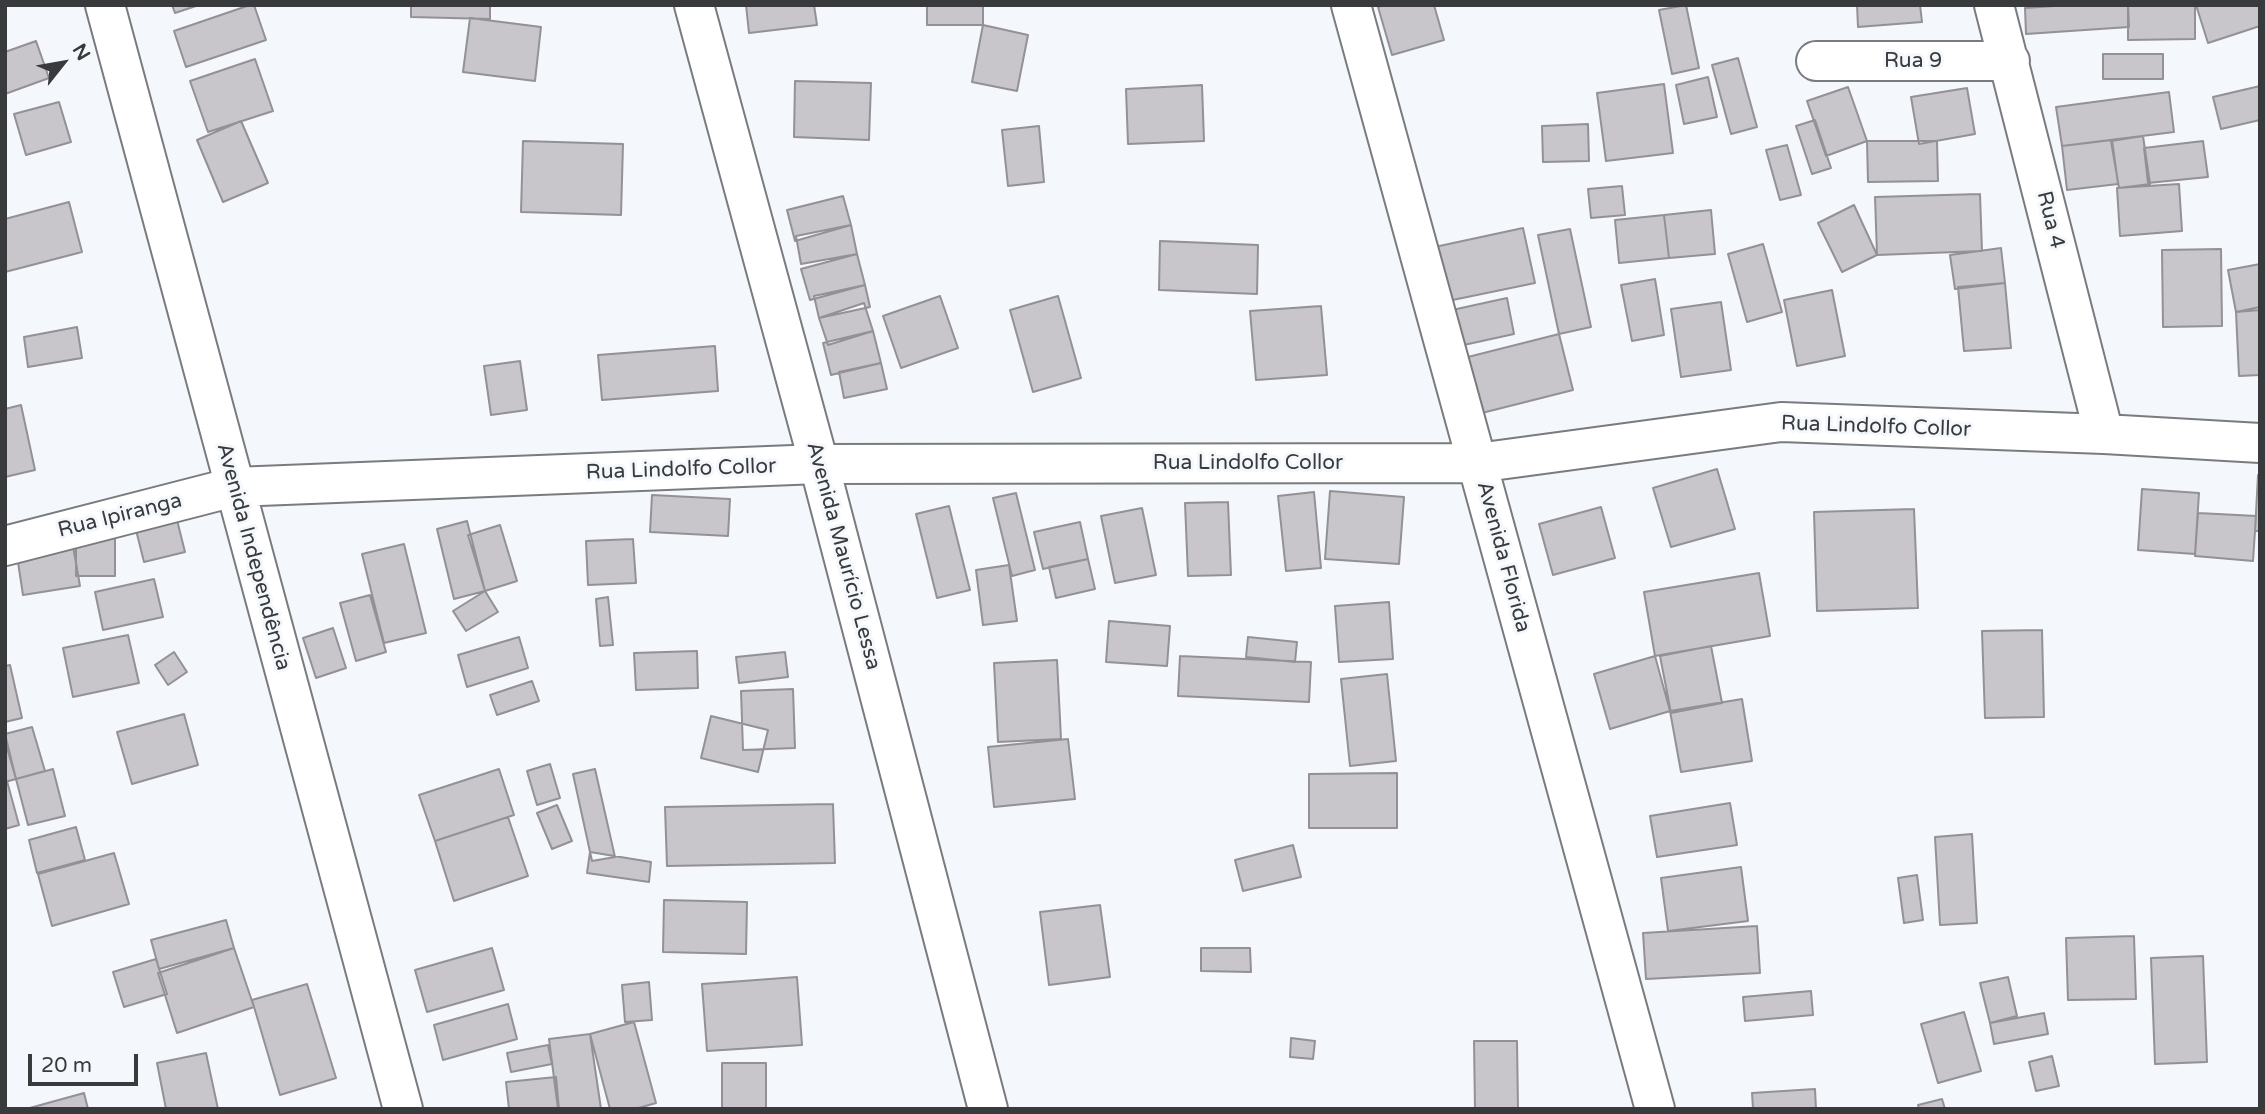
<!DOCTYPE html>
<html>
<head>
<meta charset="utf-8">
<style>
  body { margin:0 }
  #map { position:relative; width:2265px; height:1114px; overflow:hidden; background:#f4f7fb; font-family:"Varela Round",sans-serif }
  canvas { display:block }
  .frame { position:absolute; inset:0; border:7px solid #393a3b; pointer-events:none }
  .north { position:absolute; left:28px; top:28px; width:70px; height:70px; -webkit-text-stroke:5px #f4f7fb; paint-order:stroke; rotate:59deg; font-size:19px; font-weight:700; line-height:28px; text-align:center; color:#393a3b }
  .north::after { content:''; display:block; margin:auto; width:24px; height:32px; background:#393a3b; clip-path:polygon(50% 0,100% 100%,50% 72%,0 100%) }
  .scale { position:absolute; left:28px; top:1054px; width:110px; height:32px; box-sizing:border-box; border:4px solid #393a3b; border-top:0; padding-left:9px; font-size:21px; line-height:24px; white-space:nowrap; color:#393a3b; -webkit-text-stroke:5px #f4f7fb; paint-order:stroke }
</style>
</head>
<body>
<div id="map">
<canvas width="2265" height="1114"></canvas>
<div class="frame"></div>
<div class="north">N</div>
<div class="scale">20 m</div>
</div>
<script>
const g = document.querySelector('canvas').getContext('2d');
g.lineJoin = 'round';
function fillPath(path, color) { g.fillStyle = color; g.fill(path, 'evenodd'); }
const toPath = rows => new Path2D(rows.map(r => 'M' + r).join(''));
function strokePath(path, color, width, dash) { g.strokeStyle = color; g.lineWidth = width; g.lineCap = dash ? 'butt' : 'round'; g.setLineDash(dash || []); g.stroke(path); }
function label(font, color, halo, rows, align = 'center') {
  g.font = font + ' "Varela Round",sans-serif'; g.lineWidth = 6; g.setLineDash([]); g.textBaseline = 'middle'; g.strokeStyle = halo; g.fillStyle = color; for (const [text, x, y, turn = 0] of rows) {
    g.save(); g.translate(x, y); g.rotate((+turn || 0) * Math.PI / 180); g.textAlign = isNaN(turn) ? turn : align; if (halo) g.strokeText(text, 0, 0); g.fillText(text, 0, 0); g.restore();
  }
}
const building = toPath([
  [172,5,199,5,175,13,172,5],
  [250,5,254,5,266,40,186,67,174,31,250,5],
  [411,5,490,5,490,19,411,17,411,5],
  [746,5,814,5,817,25,749,33,746,5],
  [927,5,983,5,983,25,927,25,927,5],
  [1384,5,1434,5,1444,40,1392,55,1378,7,1384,5],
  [1686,5,1699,68,1672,74,1659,10,1686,5],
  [1857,5,1920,5,1922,22,1858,27,1857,5],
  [2069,5,2128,5,2129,27,2026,34,2025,8,2069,5],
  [2128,5,2195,5,2195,39,2128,40,2128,5],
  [2196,5,2260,5,2260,26,2208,43,2196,5],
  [470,18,541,27,535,81,463,72,470,18],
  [983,25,1028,35,1017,91,972,82,983,25],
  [36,41,49,78,5,94,5,52,36,41],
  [2103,54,2163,54,2163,79,2103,79,2103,54],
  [1738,58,1757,127,1731,134,1712,65,1738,58],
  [255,59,273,111,208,132,190,81,255,59],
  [1708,77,1717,117,1684,124,1676,85,1708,77],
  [795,81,871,83,869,140,794,137,795,81],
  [1664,84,1673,153,1606,161,1597,93,1664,84],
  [1202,85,1204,141,1128,144,1126,89,1202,85],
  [2260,86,2260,120,2221,129,2213,97,2260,86],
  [1848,87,1867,141,1826,156,1807,101,1848,87],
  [1967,88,1975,134,1919,144,1911,97,1967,88],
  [2169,92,2174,132,2062,146,2056,107,2169,92],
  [59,102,71,142,26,155,14,114,59,102],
  [1815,120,1831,168,1812,174,1796,126,1815,120],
  [241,121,268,183,223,202,197,140,241,121],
  [1588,124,1589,161,1543,162,1542,126,1588,124],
  [1039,126,1044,182,1008,186,1002,130,1039,126],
  [2143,136,2150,184,2119,188,2111,141,2143,136],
  [2112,140,2118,184,2067,190,2062,146,2112,140],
  [523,141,623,144,621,215,521,212,523,141],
  [1867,141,1937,141,1938,181,1868,182,1867,141],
  [2203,141,2208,177,2148,183,2144,148,2203,141],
  [1787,145,1801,195,1780,200,1766,150,1787,145],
  [2179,184,2182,231,2120,236,2117,188,2179,184],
  [1622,186,1625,215,1591,218,1588,189,1622,186],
  [1980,194,1982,251,1877,255,1875,197,1980,194],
  [843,196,851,225,795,241,787,210,843,196],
  [69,202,82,252,5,272,5,219,69,202],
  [1854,205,1877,255,1842,272,1818,223,1854,205],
  [1711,210,1715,254,1669,258,1664,215,1711,210],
  [1664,215,1669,258,1619,263,1615,220,1664,215],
  [851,225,857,254,801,264,796,236,851,225],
  [1523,228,1535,283,1443,302,1430,248,1523,228],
  [1570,229,1591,327,1559,334,1538,235,1570,229],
  [1160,241,1258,245,1257,294,1159,290,1160,241],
  [1763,244,1782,312,1747,322,1728,254,1763,244],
  [2001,248,2005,283,1955,289,1950,255,2001,248],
  [2221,249,2222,326,2163,327,2162,250,2221,249],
  [857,254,865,285,810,300,801,269,857,254],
  [2260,264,2260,307,2236,312,2228,270,2260,264],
  [1655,279,1664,335,1632,341,1621,285,1655,279],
  [2005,283,2011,348,1964,351,1958,287,2005,283],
  [865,285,870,307,819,318,814,296,865,285],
  [1832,290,1845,356,1797,366,1784,300,1832,290],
  [940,296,958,348,901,368,883,316,940,296],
  [1058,296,1081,378,1033,392,1010,310,1058,296],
  [1507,298,1514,334,1450,348,1443,312,1507,298],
  [1721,302,1731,370,1681,377,1671,309,1721,302],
  [864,303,873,331,828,345,819,318,864,303],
  [1321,306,1327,375,1256,380,1250,311,1321,306],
  [2260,310,2260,375,2239,376,2236,312,2260,310],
  [77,327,82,358,28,367,24,337,77,327],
  [873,331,881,363,831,375,823,343,873,331],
  [1559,334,1573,390,1478,414,1464,358,1559,334],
  [715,346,718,391,602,400,598,355,715,346],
  [520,361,527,410,491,415,484,366,520,361],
  [881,363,887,389,844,398,839,372,881,363],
  [21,405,35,470,5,477,5,409,21,405],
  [1717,469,1735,529,1671,547,1653,488,1717,469],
  [2258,475,2260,475,2260,531,2255,531,2258,475],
  [2142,489,2199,493,2195,554,2138,550,2142,489],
  [1330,491,1404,497,1399,564,1325,559,1330,491],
  [1314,492,1321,568,1286,571,1278,496,1314,492],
  [1016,493,1035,570,1012,576,993,498,1016,493],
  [652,495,730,499,728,536,650,532,652,495],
  [1228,502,1231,575,1188,576,1185,503,1228,502],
  [173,504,185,552,144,562,132,514,173,504],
  [949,506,970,590,937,598,916,514,949,506],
  [1601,507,1615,558,1553,575,1539,524,1601,507],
  [1142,508,1156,575,1115,583,1101,516,1142,508],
  [1914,509,1918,608,1817,611,1814,512,1914,509],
  [2198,513,2256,516,2253,561,2195,556,2198,513],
  [467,521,485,591,454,599,437,529,467,521],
  [1080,522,1088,559,1043,569,1034,532,1080,522],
  [500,525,517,581,485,591,468,535,500,525],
  [115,531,115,576,76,576,76,532,115,531],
  [633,539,636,583,588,585,586,541,633,539],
  [72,540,80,586,23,595,16,549,72,540],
  [404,544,426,633,384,643,362,554,404,544],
  [1088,559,1095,589,1056,598,1049,567,1088,559],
  [1009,565,1017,621,983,625,976,570,1009,565],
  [1759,573,1770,636,1655,656,1644,592,1759,573],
  [154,579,163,617,103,630,95,592,154,579],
  [485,591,498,612,466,631,453,611,485,591],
  [370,595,386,652,356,661,340,603,370,595],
  [608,597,613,645,600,646,596,599,608,597],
  [1389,602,1393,659,1339,662,1335,606,1389,602],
  [1109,621,1170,626,1167,666,1106,662,1109,621],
  [333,628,346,668,316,678,303,638,333,628],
  [2042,630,2044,717,1985,718,1982,631,2042,630],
  [128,635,139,683,73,697,63,648,128,635],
  [519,637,528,668,467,687,458,655,519,637],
  [1248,637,1297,642,1295,662,1246,657,1248,637],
  [1711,646,1722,703,1671,713,1660,656,1711,646],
  [697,651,698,688,636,690,634,653,697,651],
  [174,652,187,672,168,685,155,665,174,652],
  [785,652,788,677,739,683,736,657,785,652],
  [1180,656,1311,662,1309,702,1178,696,1180,656],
  [1655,656,1670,711,1610,729,1594,674,1655,656],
  [1057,660,1061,739,998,742,994,663,1057,660],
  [10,665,22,718,5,722,5,666,10,665],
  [1387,674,1396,761,1350,766,1341,679,1387,674],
  [532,681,539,701,497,715,490,695,532,681],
  [793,689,795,748,743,750,741,691,793,689],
  [1742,699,1752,761,1681,772,1670,711,1742,699],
  [184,714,198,765,132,784,117,732,184,714],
  [711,716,768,730,758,772,701,758,711,716],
  [32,727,45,771,16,779,5,734,32,727],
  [1068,739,1075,799,994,807,988,747,1068,739],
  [5,741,16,779,5,782,5,741],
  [550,764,560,798,537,805,527,771,550,764],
  [53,769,65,816,28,825,16,779,53,769],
  [499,769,514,815,435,841,419,795,499,769],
  [595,769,615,857,592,861,573,774,595,769],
  [1397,773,1397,828,1309,828,1309,774,1397,773],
  [7,781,19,825,5,829,5,782,7,781],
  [1730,803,1737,845,1657,857,1650,816,1730,803],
  [833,804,835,863,667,866,665,807,833,804],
  [557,805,572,841,552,849,537,813,557,805],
  [508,817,528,876,454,901,435,841,508,817],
  [76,827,85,860,37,873,29,840,76,827],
  [1972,834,1977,923,1940,925,1935,837,1972,834],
  [1293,845,1301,877,1243,891,1235,860,1293,845],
  [590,852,651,862,649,882,587,873,590,852],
  [114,853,129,904,52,926,38,874,114,853],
  [1741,867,1748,921,1668,931,1661,878,1741,867],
  [1917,875,1923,920,1904,923,1898,878,1917,875],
  [664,900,747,902,746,954,663,952,664,900],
  [1100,905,1110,977,1049,985,1040,912,1100,905],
  [226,920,234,948,159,969,151,940,226,920],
  [1757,926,1760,973,1646,979,1643,933,1757,926],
  [2134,936,2136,999,2068,1000,2066,938,2134,936],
  [234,948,254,1007,177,1033,158,973,234,948],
  [492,948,504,990,427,1012,415,970,492,948],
  [1201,948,1250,948,1251,972,1201,971,1201,948],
  [2203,956,2207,1062,2155,1064,2151,958,2203,956],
  [156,959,167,994,124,1007,113,972,156,959],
  [797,977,802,1045,707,1051,702,984,797,977],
  [2008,977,2017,1016,1990,1023,1980,983,2008,977],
  [649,982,652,1020,625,1022,622,985,649,982],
  [307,984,336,1078,280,1095,252,1000,307,984],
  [1811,991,1813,1015,1745,1021,1743,997,1811,991],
  [508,1004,517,1039,443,1060,434,1025,508,1004],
  [1964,1012,1981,1071,1938,1083,1921,1024,1964,1012],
  [2044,1013,2048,1034,1994,1044,1990,1023,2044,1013],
  [634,1022,656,1103,635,1109,610,1109,590,1034,634,1022],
  [590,1034,601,1109,558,1109,549,1039,590,1034],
  [1291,1038,1315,1041,1313,1059,1290,1057,1291,1038],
  [1474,1041,1517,1041,1518,1109,1475,1109,1474,1041],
  [548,1045,552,1064,511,1072,507,1053,548,1045],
  [206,1053,218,1109,166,1109,157,1063,206,1053],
  [2052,1056,2059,1086,2036,1091,2029,1062,2052,1056],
  [722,1063,766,1063,766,1109,722,1109,722,1063],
  [556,1077,559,1109,509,1109,506,1082,556,1077],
  [1815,1089,1816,1109,1753,1109,1752,1093,1815,1089],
  [84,1093,88,1109,26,1109,84,1093],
  [1942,1099,1945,1109,1919,1109,1918,1105,1942,1099]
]);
fillPath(building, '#c8c6ca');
strokePath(building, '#939195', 2);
const minor = toPath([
  [105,5,403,1109],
  [1351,5,1655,1109],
  [1994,5,2104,434],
  [1816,61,2010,61],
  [5,546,234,487,819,464,1477,463,1781,422,2104,434,2260,443]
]);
const tertiary = toPath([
  [694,5,819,464,988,1109]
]);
strokePath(minor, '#797b7e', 42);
strokePath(tertiary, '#797b7e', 42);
strokePath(minor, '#fff', 38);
strokePath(tertiary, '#fff', 38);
label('21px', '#393a3b', '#f4f7fb', [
  ["Rua 9",1913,61],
  ["Rua 4",2050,220,76],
  ["Rua Lindolfo Collor",1876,427,2],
  ["Rua Lindolfo Collor",1248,463],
  ["Rua Lindolfo Collor",681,470,-2],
  ["Rua Ipiranga",120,516,-14],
  ["Avenida Maurício Lessa",843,556,75],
  ["Avenida Independência",253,557,75],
  ["Avenida Florida",1503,557,75]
]);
</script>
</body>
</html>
